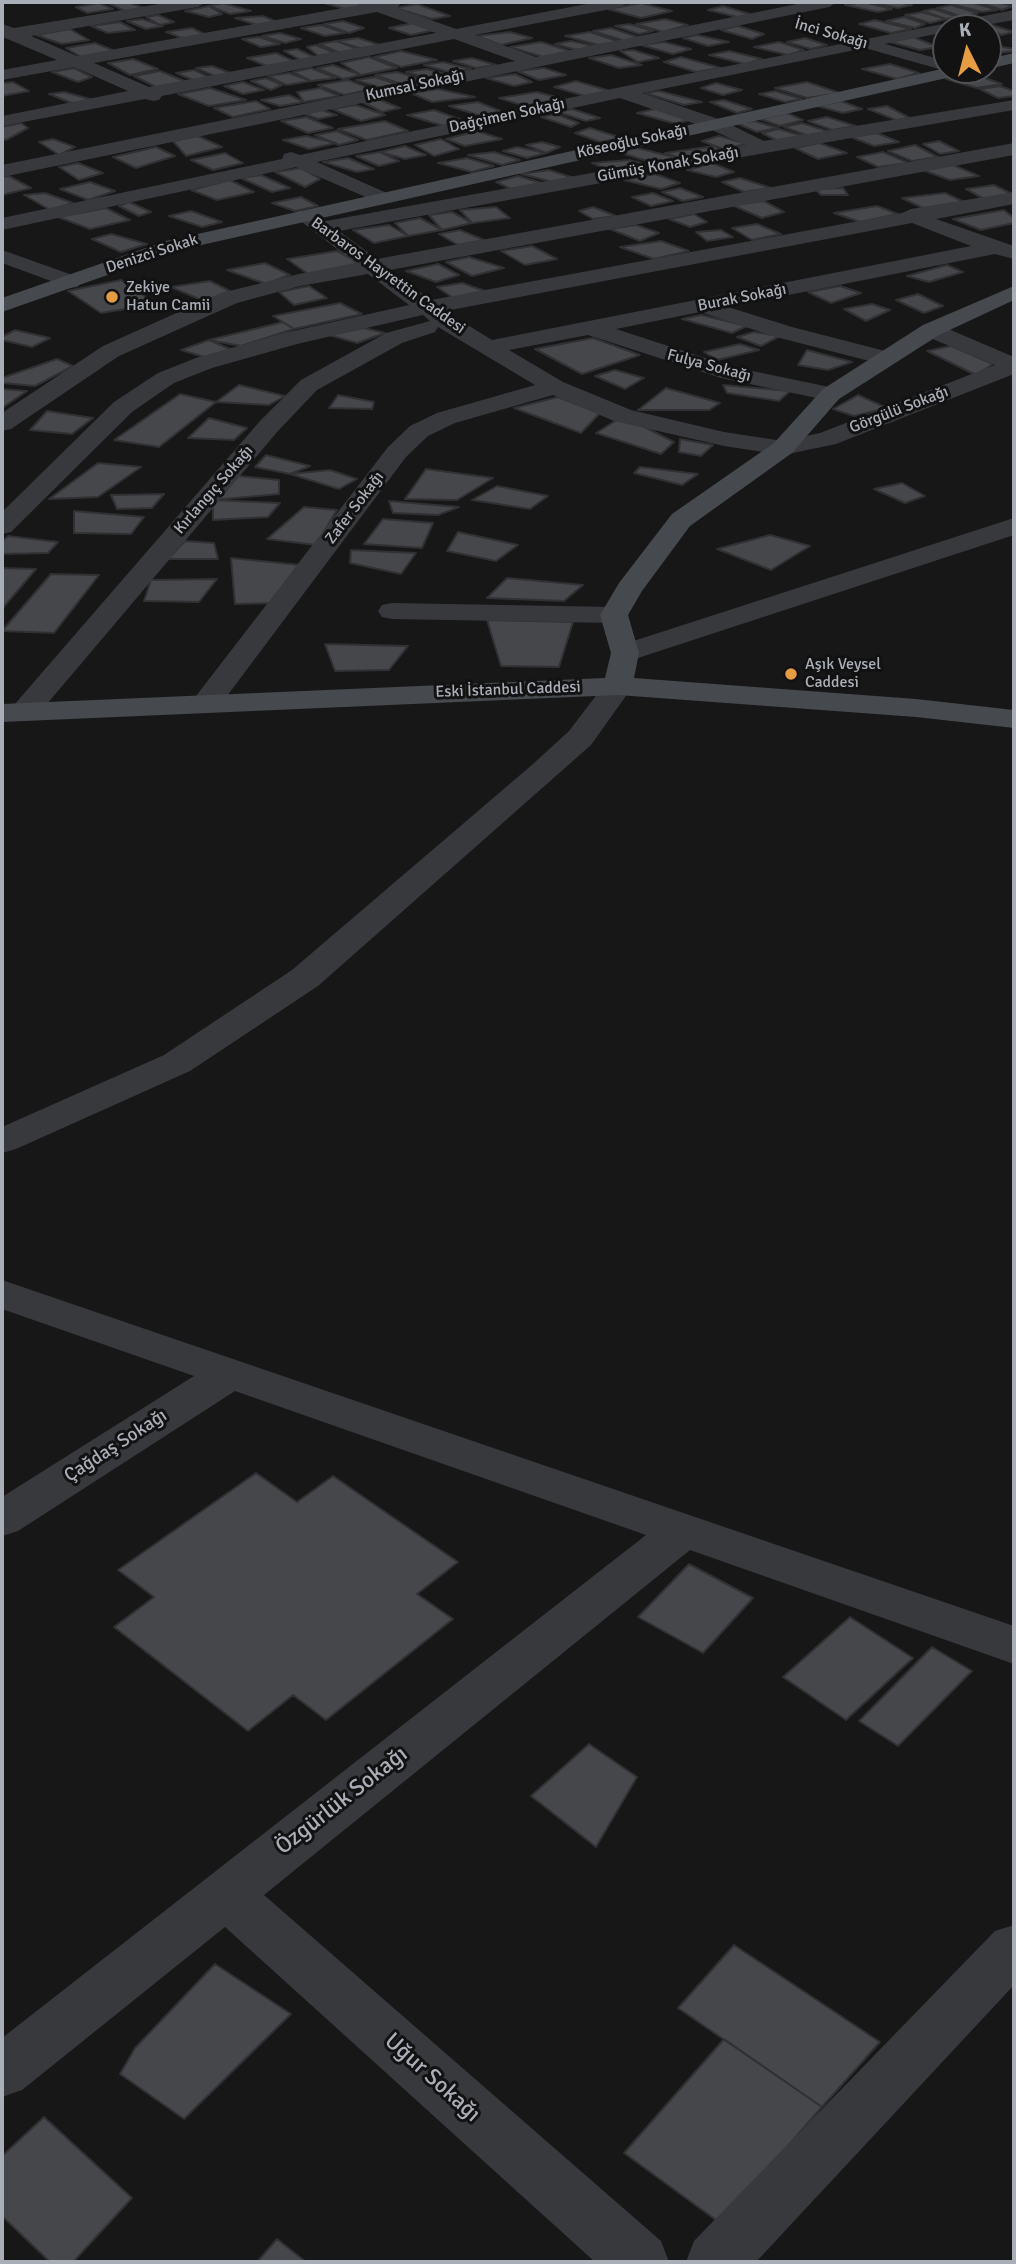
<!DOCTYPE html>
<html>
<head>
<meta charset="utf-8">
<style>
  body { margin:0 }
  #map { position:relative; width:1016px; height:2264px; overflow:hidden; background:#171718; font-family:Signika,sans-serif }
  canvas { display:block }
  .frame { position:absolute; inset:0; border:4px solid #aaafb7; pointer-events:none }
  .north { position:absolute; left:932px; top:14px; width:70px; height:70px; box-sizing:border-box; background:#121213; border:2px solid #4f5155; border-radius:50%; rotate:354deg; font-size:19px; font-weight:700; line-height:28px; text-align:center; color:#aaafb7 }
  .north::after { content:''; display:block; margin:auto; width:24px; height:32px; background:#e59c42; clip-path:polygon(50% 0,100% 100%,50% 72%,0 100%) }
</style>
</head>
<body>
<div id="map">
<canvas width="1016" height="2264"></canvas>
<div class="frame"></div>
<div class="north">K</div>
</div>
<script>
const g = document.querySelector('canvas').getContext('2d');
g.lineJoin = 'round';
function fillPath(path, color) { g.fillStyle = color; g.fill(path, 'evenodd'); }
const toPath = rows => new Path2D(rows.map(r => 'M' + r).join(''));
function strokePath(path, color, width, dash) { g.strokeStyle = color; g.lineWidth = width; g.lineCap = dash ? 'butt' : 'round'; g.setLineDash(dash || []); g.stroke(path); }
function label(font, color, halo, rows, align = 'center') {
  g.font = font + ' Signika,sans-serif'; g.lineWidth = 6; g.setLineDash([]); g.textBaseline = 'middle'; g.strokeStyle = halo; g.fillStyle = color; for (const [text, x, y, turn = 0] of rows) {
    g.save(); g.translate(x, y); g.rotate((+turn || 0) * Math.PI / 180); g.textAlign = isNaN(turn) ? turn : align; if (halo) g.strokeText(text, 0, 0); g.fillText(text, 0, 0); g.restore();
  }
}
const building = toPath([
  [128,2,144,8,127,12,108,3,128,2],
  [321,2,355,2,367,6,348,10,321,2],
  [864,2,892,9,878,12,845,5,864,2],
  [870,2,899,2,912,5,898,8,870,2],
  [961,2,971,2,997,10,982,12,951,4,961,2],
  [978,2,999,2,1013,6,1002,10,978,2],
  [99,3,113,9,87,13,76,7,99,3],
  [223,3,251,11,230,14,209,6,223,3],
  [641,3,672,11,641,18,608,9,641,3],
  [417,4,450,16,432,19,395,8,417,4],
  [951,5,978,13,962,17,937,8,951,5],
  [209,6,222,14,209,17,185,11,209,6],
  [723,6,753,15,737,17,708,10,723,6],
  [934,9,958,17,946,19,923,11,934,9],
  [922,12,946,19,930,23,905,15,922,12],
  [158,15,174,22,160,25,146,17,158,15],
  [263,16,279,23,260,26,235,18,263,16],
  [904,17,925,24,915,28,886,21,904,17],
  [142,19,163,26,146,29,127,21,142,19],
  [665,19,688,25,663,32,636,24,665,19],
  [875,20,911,29,891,33,859,24,875,20],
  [343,21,364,28,349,33,324,24,343,21],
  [120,22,135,30,108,33,91,26,120,22],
  [413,23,435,30,411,35,389,28,413,23],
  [629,24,653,31,639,34,615,26,629,24],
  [989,24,1014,32,1001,35,988,28,976,26,989,24],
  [321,25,345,33,325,36,301,28,321,25],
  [738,26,764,34,752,39,721,30,738,26],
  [192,28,208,36,185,39,166,32,192,28],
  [611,28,641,38,625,41,593,31,611,28],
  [70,29,89,40,62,44,36,35,70,29],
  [510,32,532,38,501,45,477,36,510,32],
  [590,32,620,42,598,45,565,36,590,32],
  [280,33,301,39,285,43,262,36,280,33],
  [697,35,729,42,708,46,683,38,697,35],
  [259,37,280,44,261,47,242,39,259,37],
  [913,37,938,47,920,50,890,42,913,37],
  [358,38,380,45,363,49,336,41,358,38],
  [805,38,827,45,811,49,787,42,805,38],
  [336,41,358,49,340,53,319,44,336,41],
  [571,41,594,46,577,50,555,44,571,41],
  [541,42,570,51,543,57,510,47,541,42],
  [664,42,691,49,673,54,641,45,664,42],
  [779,42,804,50,788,55,754,47,779,42],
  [95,43,115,51,81,57,66,48,95,43],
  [988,44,1014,49,1014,51,999,53,988,50,988,44],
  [316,45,335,53,318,56,307,47,316,45],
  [297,49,317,58,302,61,284,51,297,49],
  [633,50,659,58,638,62,620,51,633,50],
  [401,51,437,60,401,67,374,57,401,51],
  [729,51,762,59,745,64,709,55,729,51],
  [276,53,298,63,269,67,247,58,276,53],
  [611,55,642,65,619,68,589,58,611,55],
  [369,57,397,68,361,75,341,63,369,57],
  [681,57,721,68,696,72,664,62,681,57],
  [472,58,496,65,476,68,453,61,472,58],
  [133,59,158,69,130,75,108,63,133,59],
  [443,62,471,69,452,73,424,65,443,62],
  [890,64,919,73,897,79,862,69,890,64],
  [333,65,361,75,343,79,317,68,333,65],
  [212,66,233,74,217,77,196,68,212,66],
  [74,68,92,77,78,82,52,72,74,68],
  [311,68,336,78,311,81,293,72,311,68],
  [544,68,566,75,539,80,517,71,544,68],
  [427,69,449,75,432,79,406,72,427,69],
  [194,70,216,80,198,82,176,73,194,70],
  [160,71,187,82,158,88,134,76,160,71],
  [397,72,425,80,404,85,375,75,397,72],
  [289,73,311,81,286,85,268,76,289,73],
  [515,74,532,82,514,86,486,78,515,74],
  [974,74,1002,84,977,88,946,79,974,74],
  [375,77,397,84,381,88,356,80,375,77],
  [266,78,282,85,271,90,251,81,266,78],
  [348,80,372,89,344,95,318,85,348,80],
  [576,81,610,91,585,96,554,87,576,81],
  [13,82,29,91,2,96,2,83,13,82],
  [243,82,264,90,243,94,224,86,243,82],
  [807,82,840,93,807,98,775,88,807,82],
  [716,83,742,90,723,95,701,88,716,83],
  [1000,86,1014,91,1014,96,998,98,980,89,1000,86],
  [210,88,246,100,209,106,178,94,210,88],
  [320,88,339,96,304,102,297,92,320,88],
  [438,89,475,97,432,102,411,93,438,89],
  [659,91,702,102,684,105,645,93,659,91],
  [775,91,802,99,785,102,759,94,775,91],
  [64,92,90,99,74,104,49,94,64,92],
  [537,92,567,100,531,108,499,98,537,92],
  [289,95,304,102,280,106,261,100,289,95],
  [378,99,400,108,382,112,362,102,378,99],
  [724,100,752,109,737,113,710,102,724,100],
  [256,101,270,109,233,117,214,108,256,101],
  [841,101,862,109,843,113,817,106,841,101],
  [478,102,503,112,481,116,449,106,478,102],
  [356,105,385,115,361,121,332,109,356,105],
  [887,106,910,118,896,120,868,109,887,106],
  [660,108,692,119,676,124,637,113,660,108],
  [572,109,600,118,586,121,557,112,572,109],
  [322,110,337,115,318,119,305,114,322,110],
  [434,110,465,121,444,126,407,115,434,110],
  [787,113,803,120,780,126,760,119,787,113],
  [556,114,579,123,571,127,541,117,556,114],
  [306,117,333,128,308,133,281,121,306,117],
  [827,117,856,126,832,130,808,121,827,117],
  [385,121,408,131,367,140,338,129,385,121],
  [754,121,778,128,757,132,736,123,754,121],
  [21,123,28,128,6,140,2,139,2,127,21,123],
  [802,123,830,132,809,136,784,127,802,123],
  [590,128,622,138,600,142,575,133,590,128],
  [779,129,806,137,780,142,762,133,779,129],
  [337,131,358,140,339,145,315,135,337,131],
  [477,131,502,139,465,146,446,139,477,131],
  [877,133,899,142,874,146,851,137,877,133],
  [198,136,222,147,186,156,173,141,198,136],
  [306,136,336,143,309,149,283,140,306,136],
  [719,136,747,144,723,149,702,141,719,136],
  [53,139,75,147,59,155,39,142,53,139],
  [441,139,459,149,434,156,415,145,441,139],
  [939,141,959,151,940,154,923,144,939,141],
  [542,142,560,147,546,153,526,145,542,142],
  [819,143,847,153,818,159,795,148,819,143],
  [915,145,938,157,912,161,888,151,915,145],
  [405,146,426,155,405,159,380,152,405,146],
  [715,146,720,152,682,159,665,153,715,146],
  [156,147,175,156,136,168,113,157,156,147],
  [517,147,546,153,527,158,503,151,517,147],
  [637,148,678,158,657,164,618,152,637,148],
  [380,152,399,161,379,166,356,156,380,152],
  [494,152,520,160,502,165,468,155,494,152],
  [883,152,909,163,878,167,857,157,883,152],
  [225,153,243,163,213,170,191,160,225,153],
  [348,158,374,169,357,172,323,162,348,158],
  [467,158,494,166,472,172,438,163,467,158],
  [629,160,641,163,611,171,592,163,629,160],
  [78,163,103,173,79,180,59,167,78,163],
  [712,163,734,172,716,177,687,170,712,163],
  [953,165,979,176,950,180,920,169,953,165],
  [301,168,320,179,305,187,275,172,301,168],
  [549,170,574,178,553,182,521,174,549,170],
  [655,174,680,183,661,189,624,180,655,174],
  [261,175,290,188,272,192,241,178,261,175],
  [9,176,31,188,2,195,2,177,9,176],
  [518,176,542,183,511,189,496,182,518,176],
  [740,178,771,188,744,192,722,182,740,178],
  [230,180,254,192,217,200,191,190,230,180],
  [90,182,115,191,88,200,60,189,90,182],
  [994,185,1014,195,986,200,966,189,994,185],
  [680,188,703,197,683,201,662,192,680,188],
  [843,188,848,195,821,195,815,189,843,188],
  [45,193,73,203,50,210,24,195,45,193],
  [653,193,673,201,651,206,632,197,653,193],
  [945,193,964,202,929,211,902,198,945,193],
  [301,197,318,206,295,211,272,203,301,197],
  [764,201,784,212,762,218,732,205,764,201],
  [129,202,151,212,139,216,119,206,129,202],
  [877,206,898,214,860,222,834,213,877,206],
  [496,207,510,218,472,223,460,210,496,207],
  [593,207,616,216,593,219,579,211,593,207],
  [106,208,130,220,90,229,58,217,106,208],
  [1004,210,1014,218,1014,223,981,230,953,219,1004,210],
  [191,211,222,222,202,227,169,216,191,211],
  [452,212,472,223,442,230,429,215,452,212],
  [694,214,707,222,690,227,669,219,694,214],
  [420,218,442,230,408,236,395,223,420,218],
  [757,224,781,234,752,240,732,228,757,224],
  [389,225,408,236,374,243,353,230,389,225],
  [636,225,659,233,640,241,610,229,636,225],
  [460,230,484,240,458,245,439,234,460,230],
  [721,230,733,237,707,241,696,232,721,230],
  [111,234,147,244,121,252,92,239,111,234],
  [661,241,689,251,654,259,620,247,661,241],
  [532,246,557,259,525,265,501,251,532,246],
  [337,251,360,264,308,274,287,259,337,251],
  [469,257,504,268,472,276,446,262,469,257],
  [265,263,290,275,266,284,227,270,265,263],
  [438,264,459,275,436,282,406,271,438,264],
  [947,265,963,272,929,282,907,276,947,265],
  [121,280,156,304,101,313,68,291,121,280],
  [210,281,230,291,206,302,171,287,210,281],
  [462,283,485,291,453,298,437,287,462,283],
  [309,286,327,298,294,305,279,292,309,286],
  [840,286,861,293,831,303,808,292,840,286],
  [918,294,943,306,924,313,896,300,918,294],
  [340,303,362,314,294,329,273,316,340,303],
  [872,304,890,310,866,321,844,309,872,304],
  [701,315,747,326,732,333,682,319,701,315],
  [283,322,294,329,241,346,209,340,283,322],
  [364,328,385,333,357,343,329,335,364,328],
  [15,330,50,338,32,347,2,340,2,337,15,330],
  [754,332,780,336,761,346,737,337,754,332],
  [593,338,640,355,582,374,535,349,593,338],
  [209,340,230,349,208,358,181,350,209,340],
  [740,344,759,350,717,360,704,352,740,344],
  [951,346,993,364,976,375,927,351,951,346],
  [807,350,852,362,828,370,798,365,807,350],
  [57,359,73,366,35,386,2,383,2,378,57,359],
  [615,370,644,378,625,389,595,376,615,370],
  [239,385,285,396,269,405,216,402,239,385],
  [723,385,790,391,779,401,727,393,723,385],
  [666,388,720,403,709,410,638,410,666,388],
  [2,389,27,391,2,408,2,389],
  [180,394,216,402,159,447,114,440,180,394],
  [338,395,374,402,372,409,329,408,338,395],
  [858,395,887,408,854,416,833,409,858,395],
  [558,397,600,413,581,433,514,408,558,397],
  [47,411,93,418,72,434,30,430,47,411],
  [623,416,674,442,661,454,596,433,623,416],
  [209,418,247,428,234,440,188,438,209,418],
  [680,439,713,445,701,456,679,452,680,439],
  [266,455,310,466,290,474,255,467,266,455],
  [98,463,141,467,98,497,49,499,98,463],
  [640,467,698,474,682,485,634,473,640,467],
  [426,469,493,478,457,500,405,499,426,469],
  [330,470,357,479,339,489,290,474,330,470],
  [239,476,279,480,279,494,213,500,239,476],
  [902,483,925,496,905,503,874,489,902,483],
  [497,486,548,496,530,509,472,500,497,486],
  [164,494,152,508,117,509,111,495,164,494],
  [213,500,280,503,268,517,213,520,213,500],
  [389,501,459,507,438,515,393,513,389,501],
  [304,507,337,510,316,545,267,539,304,507],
  [74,511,144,517,131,534,74,533,74,511],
  [383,519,433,523,422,548,364,544,383,519],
  [458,532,518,545,496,561,447,551,458,532],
  [770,535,810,546,771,570,717,549,770,535],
  [8,536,58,542,48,553,2,554,2,541,8,536],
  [185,541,214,543,218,559,168,559,185,541],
  [351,550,416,553,401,574,350,563,351,550],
  [231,558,300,565,276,603,235,604,231,558],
  [2,568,36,569,2,609,2,568],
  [51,574,99,575,54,633,2,631,51,574],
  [507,578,583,585,564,601,487,598,507,578],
  [217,579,199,602,144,601,151,580,217,579],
  [487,620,573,622,559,667,501,666,487,620],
  [325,644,408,646,389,670,335,671,325,644],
  [256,1473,297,1502,333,1476,458,1562,417,1594,453,1619,326,1720,293,1695,248,1731,114,1627,154,1597,118,1570,256,1473],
  [689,1564,753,1598,703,1653,638,1617,689,1564],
  [850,1617,913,1658,846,1720,783,1677,850,1617],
  [932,1647,972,1671,898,1746,859,1721,932,1647],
  [589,1744,637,1777,596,1847,531,1796,589,1744],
  [734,1945,880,2042,822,2107,678,2008,734,1945],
  [215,1964,291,2014,184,2119,120,2074,135,2048,215,1964],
  [724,2039,822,2107,720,2223,624,2153,724,2039],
  [44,2117,132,2198,73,2262,50,2262,2,2216,2,2156,44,2117],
  [277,2239,306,2262,257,2262,277,2239]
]);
fillPath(building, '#46474b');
strokePath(building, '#313134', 2);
fillPath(toPath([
  [171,2,206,2,198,7,31,36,77,56,359,5,357,2,398,2,400,4,397,8,456,29,597,2,629,2,621,7,475,35,536,57,807,2,837,2,829,7,2,177,2,165,515,61,454,39,162,96,159,100,153,101,145,99,2,126,2,116,128,91,74,67,2,80,2,70,57,60,5,38,2,35,2,24,14,28,171,2],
  [377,12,436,33,149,87,94,63,377,12],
  [1014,10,1014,20,969,28,946,28,946,32,885,44,946,61,946,70,951,70,946,71,865,48,642,93,721,120,764,141,1014,100,1014,110,765,153,339,231,377,259,1014,143,1014,155,390,270,431,300,902,213,911,209,1014,192,1014,204,936,219,1014,246,1014,259,995,254,728,307,792,327,893,353,897,358,893,363,885,365,776,337,700,312,616,329,733,367,839,389,843,394,839,399,831,401,721,378,588,335,509,350,563,382,631,410,724,432,783,441,820,433,995,365,923,335,920,330,923,325,939,325,1014,357,1014,374,836,444,783,455,724,446,614,421,553,395,455,423,428,436,406,457,218,708,207,711,196,708,192,702,196,696,388,447,410,426,437,413,535,385,438,327,435,332,402,343,317,390,278,431,36,717,25,720,14,717,10,711,14,705,260,421,301,380,386,333,430,321,423,315,297,344,212,368,174,383,132,412,11,532,2,534,2,512,114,402,158,373,196,358,284,333,409,305,368,274,300,286,237,303,119,356,11,429,2,431,2,413,103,346,221,293,299,274,355,263,298,219,295,215,298,211,312,211,326,221,746,145,707,128,620,98,317,162,389,194,392,198,389,202,382,204,296,167,2,230,2,218,282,159,284,154,291,152,300,155,621,87,1014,10],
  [912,223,971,246,492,340,445,311,912,223],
  [2,250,78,277,81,282,78,287,70,288,2,263,2,250],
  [1014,518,1014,535,635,659,625,662,615,659,611,653,615,647,1014,518],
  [392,603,614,607,624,609,628,615,624,621,614,623,392,619,382,617,378,611,382,605,392,603],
  [618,677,628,680,633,686,591,745,318,986,190,1071,16,1149,2,1153,2,1127,164,1055,292,970,533,764,569,731,608,680,618,677],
  [2,1280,1014,1626,1014,1664,690,1550,264,1895,661,2241,669,2262,595,2262,225,1927,22,2090,2,2097,2,2038,646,1535,235,1391,18,1531,2,1536,2,1497,194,1376,2,1309,2,1280],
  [1014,1925,1014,1985,756,2262,686,2262,694,2241,995,1931,1014,1925]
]), '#38393d');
fillPath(toPath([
  [1014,53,1014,63,988,69,988,59,1014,53],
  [946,68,946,70,969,70,960,75,179,250,2,312,2,298,166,241,946,68],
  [1014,286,1014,300,939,335,839,399,792,453,690,526,642,591,628,615,639,653,634,678,916,699,1014,710,1014,728,916,717,618,695,2,722,2,704,605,678,611,653,600,615,619,583,672,514,774,443,823,389,923,325,1014,286]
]), '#46494d');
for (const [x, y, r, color] of [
  [112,297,7,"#e59c42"],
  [791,674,7,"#e59c42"]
]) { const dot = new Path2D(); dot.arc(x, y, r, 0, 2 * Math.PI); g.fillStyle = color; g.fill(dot); strokePath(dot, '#121213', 2.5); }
label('16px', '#aaafb7', '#121213', [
  ["İnci Sokağı",831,34,16],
  ["Kumsal Sokağı",415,86,-12],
  ["Dağçimen Sokağı",507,116,-12],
  ["Köseoğlu Sokağı",632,142,-12],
  ["Gümüş Konak Sokağı",668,165,-10],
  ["Denizci Sokak",152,254,-18],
  ["Barbaros Hayrettin Caddesi",388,276,36],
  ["Burak Sokağı",742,298,-11],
  ["Fulya Sokağı",709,366,15],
  ["Görgülü Sokağı",899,410,-21],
  ["Kırlangıç Sokağı",214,490,-49],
  ["Zafer Sokağı",355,508,-53],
  ["Eski İstanbul Caddesi",508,690,-2]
]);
label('16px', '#aaafb7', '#121213', [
  ["Zekiye",126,288],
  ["Hatun Camii",126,306],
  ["Aşık Veysel",805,665],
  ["Caddesi",805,683]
], 'left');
label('19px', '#aaafb7', '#121213', [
  ["Çağdaş Sokağı",116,1446,-33]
]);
label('23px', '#aaafb7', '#121213', [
  ["Özgürlük Sokağı",342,1801,-38],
  ["Uğur Sokağı",432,2078,42]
]);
</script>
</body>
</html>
